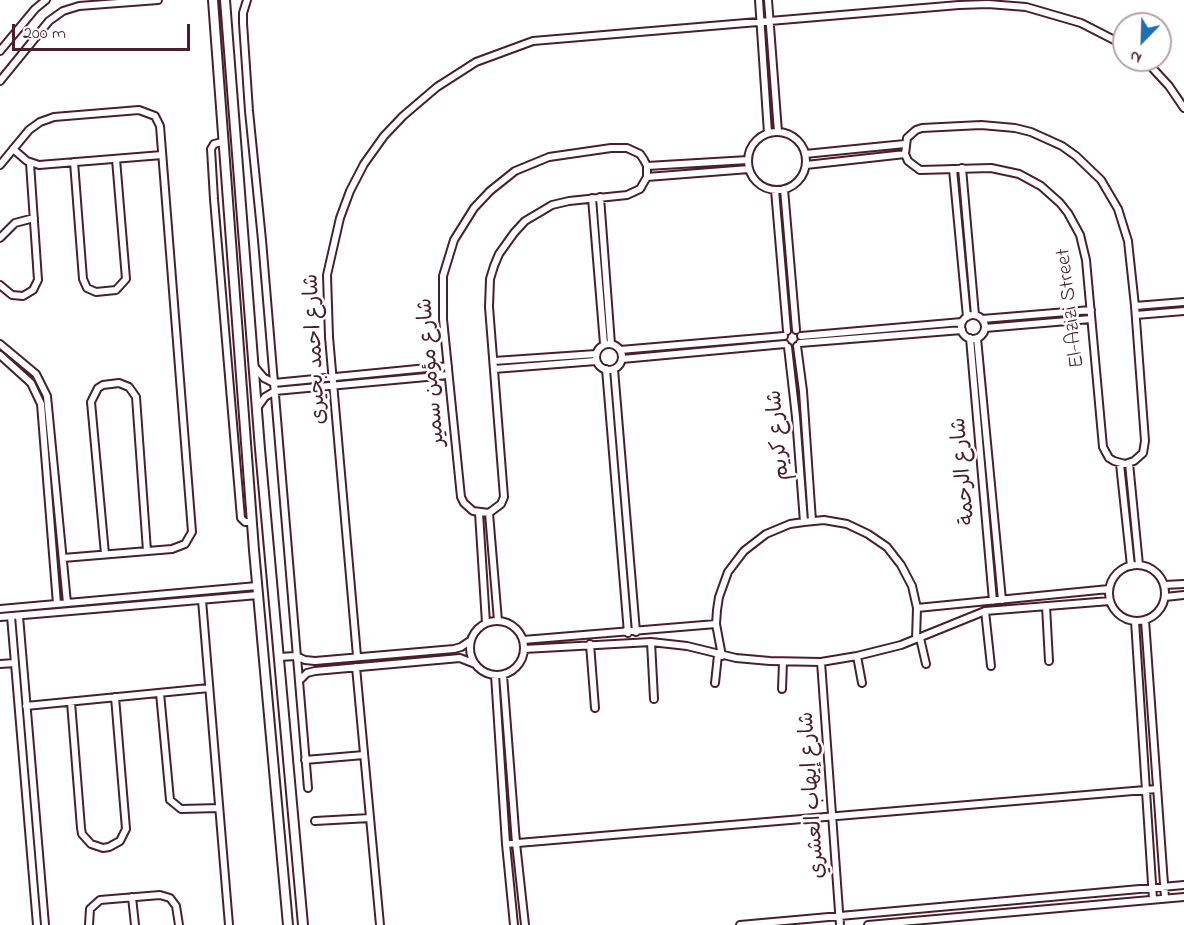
<!DOCTYPE html>
<html>
<head>
<meta charset="utf-8">
<style>
  body { margin:0 }
  #map { position:relative; width:1184px; height:925px; overflow:hidden; background:#fff; font-family:"Indie Flower",sans-serif }
  canvas { display:block }
  .north { position:absolute; left:1112px; top:12px; width:60px; height:60px; box-sizing:border-box; background:#fff; border:2px solid #b7a5aa; border-radius:50%; rotate:203deg; font-size:16px; font-weight:700; line-height:24px; text-align:center; color:#4a1f2b }
  .north::after { content:''; display:block; margin:auto; width:21px; height:27px; background:#1f6fb2; clip-path:polygon(50% 0,100% 100%,50% 72%,0 100%) }
  .scale { position:absolute; left:12px; top:24px; width:178px; height:27px; box-sizing:border-box; border:3px solid #4a1f2b; border-top:0; padding-left:8px; font-size:18px; line-height:21px; white-space:nowrap; color:#4a1f2b; -webkit-text-stroke:4px #fff; paint-order:stroke }
</style>
</head>
<body>
<div id="map">
<canvas width="1184" height="925"></canvas>
<div class="north">N</div>
<div class="scale">200 m</div>
</div>
<script>
const g = document.querySelector('canvas').getContext('2d');
g.lineJoin = 'round';
const toPath = rows => new Path2D(rows.map(r => 'M' + r).join(''));
function strokePath(path, color, width, dash) { g.strokeStyle = color; g.lineWidth = width; g.lineCap = dash ? 'butt' : 'round'; g.setLineDash(dash || []); g.stroke(path); }
function label(font, color, halo, rows, align = 'center') {
  g.font = font + ' "Indie Flower","Playpen Sans Arabic",sans-serif'; g.lineWidth = 5; g.setLineDash([]); g.textBaseline = 'middle'; g.strokeStyle = halo; g.fillStyle = color; for (const [text, x, y, turn = 0] of rows) {
    g.save(); g.translate(x, y); g.rotate((+turn || 0) * Math.PI / 180); g.textAlign = isNaN(turn) ? turn : align; if (halo) g.strokeText(text, 0, 0); g.fillText(text, 0, 0); g.restore();
  }
}
const minor = toPath([
  [247,0,243,13,243,23,249,111,262,240,308,788],
  [759,0,768,133],
  [768,0,778,132],
  [0,51,35,9,46,0],
  [1145,60,1169,86,1184,108],
  [0,81,49,21,63,11,79,6,158,0],
  [981,125,1015,128,1031,132,1062,146,1076,156,1101,180,1118,209,1128,241,1135,306,1145,441,1143,453,1134,461,1125,464,1114,461,1109,458,1103,447,1086,260,1080,235,1068,213,1060,203,1041,186,1019,174,991,168,920,170,908,161,905,154,907,138,916,130,922,128,981,125],
  '748 161a29 29 0 1 1 58 0a29 29 0 1 1-58 0Z',
  [222,142,214,144,211,149,214,199,241,518,245,522,252,522],
  [611,148,627,148,640,154,644,160,647,166,647,177,640,189,627,195,569,201,552,205,542,211,525,221,514,233,499,254,494,266,490,279,489,307,504,497,501,504,489,513,473,511,464,503,461,497,443,319,443,276,454,240,474,208,490,191,515,171,549,157,611,148],
  [13,149,27,161,39,165,162,155],
  [805,154,905,144],
  [74,162,83,279,87,288,96,292,116,290,126,279,116,159],
  [0,165,29,130,40,122,54,117,139,110,155,116,160,126,192,532,185,544,172,549,63,558],
  [806,165,905,154],
  [647,166,748,160],
  [962,168,975,315],
  [953,169,967,317],
  [647,177,749,169],
  [784,189,796,330],
  [775,190,787,331],
  [600,197,611,344],
  [592,198,604,344],
  [0,238,15,223,34,218],
  [0,285,12,295,23,296,33,290,38,280,30,163],
  [1135,306,1184,302],
  [1136,315,1184,311],
  '961 327a12 12 0 1 1 24 0a12 12 0 1 1-24 0Z',
  [982,319,1091,310],
  [985,328,1091,319],
  [801,336,962,322],
  [970,338,993,601],
  [977,338,1002,600],
  [800,343,962,330],
  [0,344,36,374,47,396,67,603],
  '596 357a13 13 0 1 1 26 0a13 13 0 1 1-26 0Z',
  [797,346,803,391,812,521],
  [788,347,796,417,804,522],
  [620,350,784,336],
  [0,355,31,383,41,404,57,604],
  [622,359,785,344],
  [494,361,596,354],
  [253,365,264,378,274,383,448,366],
  [494,369,596,361],
  [606,369,628,633],
  [614,369,636,632],
  [257,408,265,397,275,391,448,375],
  [1129,463,1139,565],
  [1120,464,1131,566],
  [479,513,486,623],
  [489,513,498,621],
  [105,554,91,402,98,388,103,385,119,383,129,387,136,397,147,551],
  '1109 593a28 28 0 1 1 56 0a28 28 0 1 1-56 0Z',
  [1164,585,1184,584],
  [1165,597,1184,595],
  [202,600,229,925],
  [1046,606,1049,661],
  [917,608,1109,589],
  [0,609,257,586],
  [985,611,991,666],
  [11,616,37,925],
  [19,616,45,925],
  [0,617,258,595],
  [1145,620,1165,898],
  '470 648a27 27 0 1 1 54 0a27 27 0 1 1-54 0Z',
  [1135,621,1153,899],
  [920,638,926,664],
  [523,640,716,624],
  [651,642,654,699],
  [590,644,595,708],
  [524,649,651,642,687,646,736,658,770,661,821,662,857,656,901,645,985,611,1110,601],
  [357,656,329,337,327,275,340,218,350,191,364,164,384,136,403,116,437,87,476,62,533,41,959,5,988,4,1026,7,1081,23,1124,45],
  [722,656,716,624,717,610,719,597,728,572,744,551,766,534,790,524,804,522,824,520,847,524,868,534,887,547,901,565,912,586,917,608,916,639],
  [857,656,862,683],
  [279,657,296,656,305,660,315,661,454,649,461,647,470,641],
  [821,662,840,925],
  [0,664,15,663],
  [356,667,380,925],
  [495,675,506,844,514,925],
  [503,675,516,843,525,925],
  [299,681,307,673,315,671,460,658,475,664],
  [715,683,718,655],
  [782,689,783,662],
  [160,693,170,800,181,809,219,808],
  [71,702,81,828,82,834,91,844,103,848,109,847,120,841,126,829,115,697],
  [26,706,209,688],
  [305,760,364,755],
  [315,821,370,818],
  [506,844,1157,789],
  [132,897,135,925],
  [89,925,90,909,100,900,160,895,170,898,176,906,179,925],
  [740,925,1184,885],
  [868,925,1184,897]
]);
const tertiary = toPath([
  [213,0,254,550,288,925],
  [225,0,260,449,303,925]
]);
strokePath(minor, '#4a1f2b', 10);
strokePath(tertiary, '#4a1f2b', 12);
strokePath(minor, '#fff', 6);
strokePath(tertiary, '#fff', 8);
label('21px', '#4a1f2b', '#fff', [
  ["El-Azizi Street",1072,308,-97],
  ["شارع احمد بحيرى",317,349,-93],
  ["شارع مؤمن سمير",433,372,-95],
  ["شارع كريم",780,435,-95],
  ["شارع الرحمة",965,471,-95],
  ["شارع إيهاب العشري",814,795,-94]
]);
</script>
</body>
</html>
